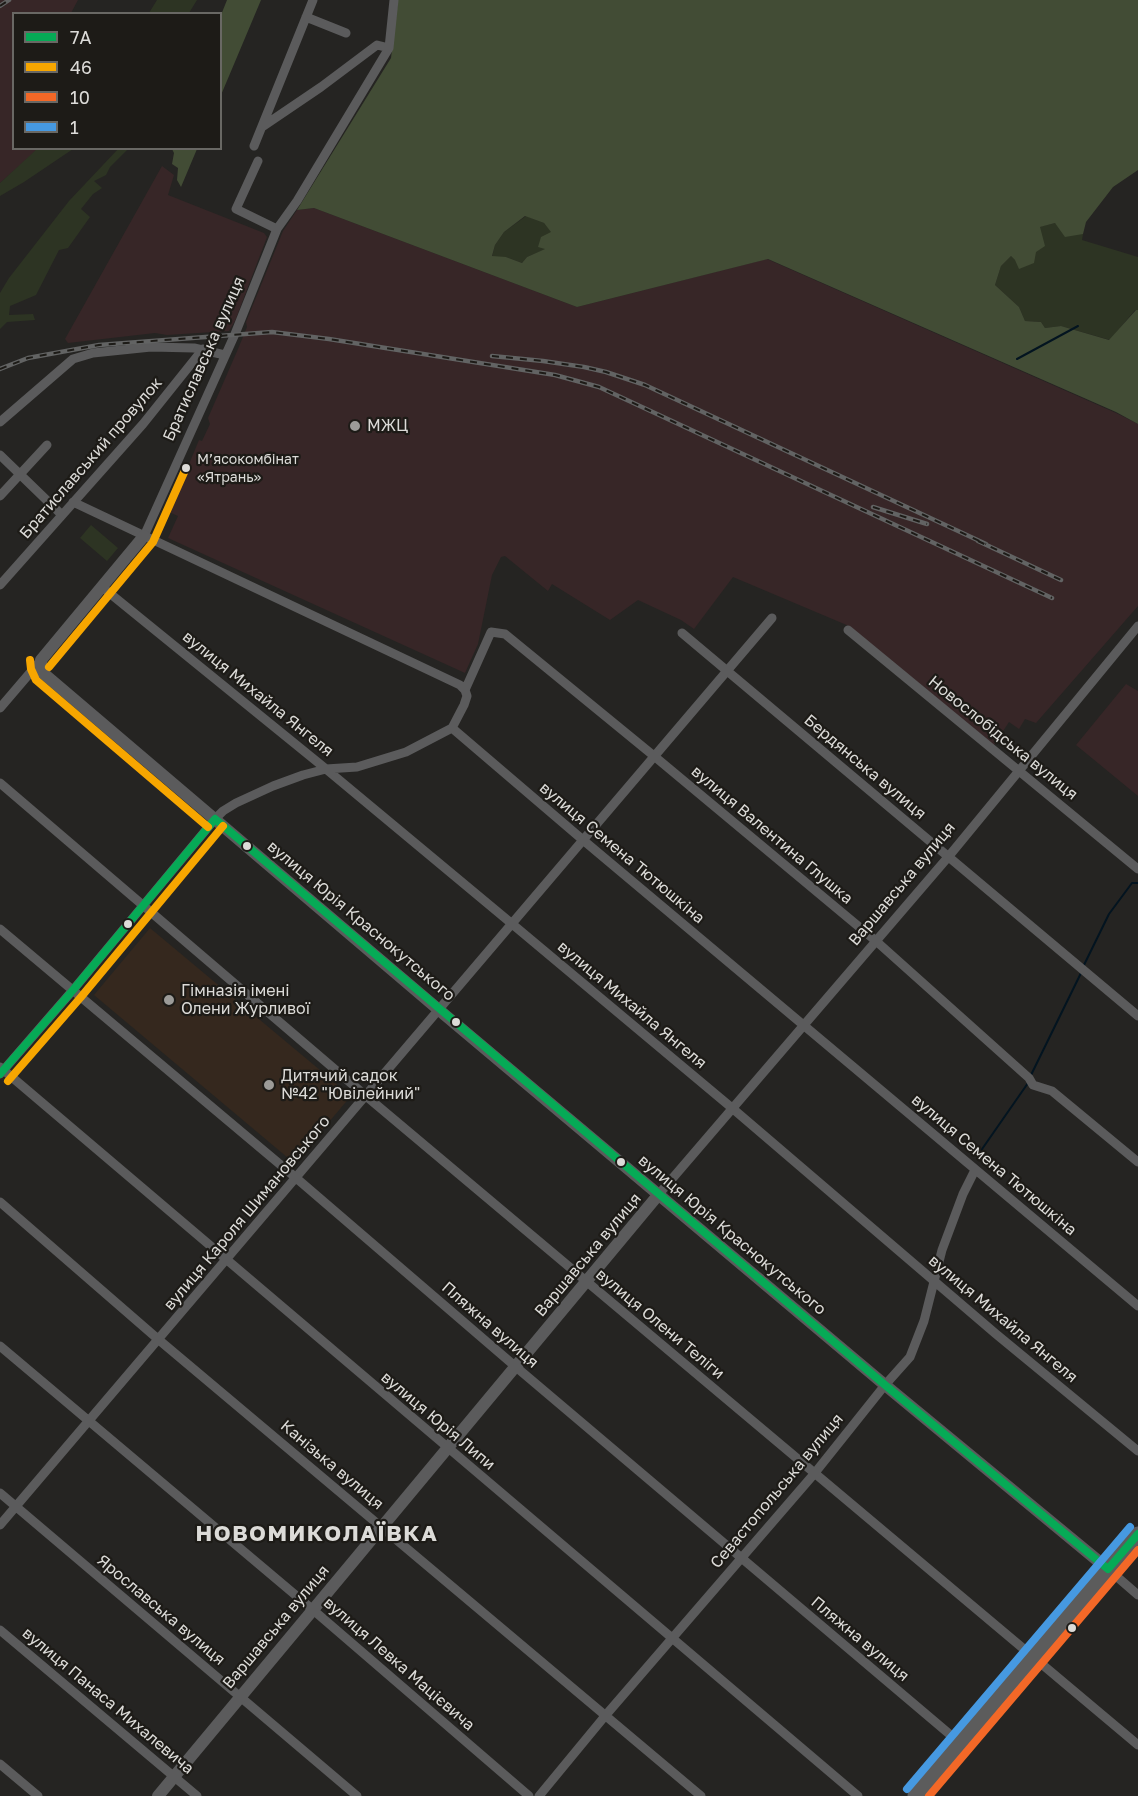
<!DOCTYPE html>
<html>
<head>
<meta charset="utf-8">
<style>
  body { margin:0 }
  #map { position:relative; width:1138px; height:1796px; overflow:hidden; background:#252422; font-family:"Golos Text",sans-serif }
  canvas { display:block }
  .legend { position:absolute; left:12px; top:12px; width:210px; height:138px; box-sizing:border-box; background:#1d1b17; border:2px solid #696864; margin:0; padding:8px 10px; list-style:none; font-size:18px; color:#dcdbd8 }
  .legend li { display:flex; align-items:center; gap:12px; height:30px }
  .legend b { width:30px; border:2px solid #696864 }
</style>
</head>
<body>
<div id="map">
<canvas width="1138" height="1796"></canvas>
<ul class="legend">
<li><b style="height:8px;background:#06aa56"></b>7А</li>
<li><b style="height:8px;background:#f7a600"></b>46</li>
<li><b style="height:8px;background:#f36827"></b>10</li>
<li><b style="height:8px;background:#4699e1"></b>1</li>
</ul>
</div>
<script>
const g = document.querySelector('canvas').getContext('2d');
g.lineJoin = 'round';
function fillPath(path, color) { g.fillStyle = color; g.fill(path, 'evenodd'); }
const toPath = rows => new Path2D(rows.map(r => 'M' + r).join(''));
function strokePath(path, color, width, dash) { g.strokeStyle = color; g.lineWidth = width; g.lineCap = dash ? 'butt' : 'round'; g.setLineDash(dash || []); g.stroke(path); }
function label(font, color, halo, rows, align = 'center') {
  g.font = font + ' "Golos Text",sans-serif'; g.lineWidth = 4.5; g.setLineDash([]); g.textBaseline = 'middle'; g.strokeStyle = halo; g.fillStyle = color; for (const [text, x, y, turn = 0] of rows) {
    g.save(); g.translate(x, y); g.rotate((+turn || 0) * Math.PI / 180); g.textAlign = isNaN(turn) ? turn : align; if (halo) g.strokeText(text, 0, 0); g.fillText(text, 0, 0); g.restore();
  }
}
fillPath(toPath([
  [0,0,78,0,71,13,14,14,14,148,38,149,0,183],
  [162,166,174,175,168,195,264,233,267,237,235,321,229,331,167,335,155,333,68,343,65,339],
  [314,208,577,307,767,259,1116,413,1138,424,1138,606,1036,723,1025,719,1019,729,1009,722,994,745,849,626,733,577,694,629,681,620,638,600,610,620,552,584,548,591,505,556,501,557,492,575,478,644,465,673,168,538,178,516,169,512,199,440,202,441,210,424,208,418,238,349,247,327,246,322,283,231,297,210],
  [1126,684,1138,691,1138,796,1076,745]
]), '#372627');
fillPath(toPath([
  [150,928,351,1096,294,1163,94,995]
]), '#35281e');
fillPath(toPath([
  [157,0,197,0,189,13,149,13],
  [38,148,73,149,24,182,0,196,0,183],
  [119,148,128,149,110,167,106,175,94,181,102,188,93,194,81,209,90,217,68,248,59,250,36,295,10,306,9,315,33,314,35,320,7,322,0,329,0,293,9,278,69,201],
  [526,216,544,223,552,232,546,249,527,257,522,263,506,257,492,257,495,245,504,232],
  [1055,223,1074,234,1083,234,1082,240,1138,257,1138,310,1135,310,1110,340,1061,326,1045,328,1041,322,1025,321,1019,307,995,285,1001,266,1011,256,1015,260,1039,227],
  [91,525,118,548,107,561,80,538]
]), '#2d3423');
fillPath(toPath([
  [227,0,261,0,221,95,221,15],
  [398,0,1138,0,1138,170,1113,187,1086,222,1083,234,1065,237,1055,223,1040,227,1045,246,1036,252,1034,263,1019,269,1015,260,1011,256,1001,266,995,285,1019,307,1025,321,1041,322,1045,328,1061,326,1109,340,1136,310,1138,310,1138,424,1116,412,768,259,577,307,314,208,297,210,391,58],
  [525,216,544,223,551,232,541,237,538,247,545,249,527,257,522,263,506,257,492,256,495,245,504,232],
  [172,149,197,149,181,187,177,180,178,168,172,164,174,153]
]), '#424c35');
strokePath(toPath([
  [1017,359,1078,326],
  [1083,967,1109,914,1132,883,1138,883],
  [1031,1075,1081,973],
  [980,1152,1028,1083]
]), '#031420', 2);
strokePath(toPath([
  [306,17,346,33],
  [262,127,321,87,377,45,389,48],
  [254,146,313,0],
  [258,161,236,209,277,229],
  [0,422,73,359,93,353,151,347,194,348,225,355],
  [0,455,62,515],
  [0,496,47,445],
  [73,502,460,685,465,690,467,696,464,705,452,728],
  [144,536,235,334,277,229,297,201,389,48,394,0],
  [0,585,143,424,203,349],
  [102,587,326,769,511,923,732,1108,996,1334,1138,1451],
  [848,630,1138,869],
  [682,633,1138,1016],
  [465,690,491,632,505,634,654,756,876,941,1029,1078,1033,1085,1052,1091,1138,1162],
  [0,708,41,660],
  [452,728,583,840,1138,1306],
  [0,783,366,1096,1138,1745],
  [0,929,295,1177,516,1367,960,1743],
  [0,1067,858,1796],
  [0,1074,73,990,215,819,223,811,236,803,273,786,303,775,326,769,357,767,406,752,452,728],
  [659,1194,949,856,1138,626],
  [0,1202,159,1340,701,1796],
  [0,1346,312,1609,529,1796],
  [0,1493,357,1796],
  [0,1525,772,618],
  [1108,1569,1138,1595],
  [0,1630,197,1796],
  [0,1764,38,1796],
  [539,1796,605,1716,814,1474,885,1385,910,1357,924,1321,942,1250,963,1194,975,1170]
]), '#5b5b5c', 9);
strokePath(toPath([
  [144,536,41,660,41,667,43,673,439,1010,885,1385,1108,1569],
  [158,1796,659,1194]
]), '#5b5b5c', 12);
strokePath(toPath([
  [915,1796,1138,1534]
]), '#5c5c5c', 15);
const rail = toPath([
  [0,6,9,0],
  [492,356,543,361,584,367,606,372,645,385,986,544],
  [0,369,28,358,99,345,272,332,329,339,555,375,599,387,1052,598],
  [873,507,927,524],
  [978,541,1061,580]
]);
strokePath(rail, '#626363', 4.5);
strokePath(rail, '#1d1b17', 2, [7]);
strokePath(toPath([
  [215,819,885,1385,1108,1569],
  [0,1074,73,990,215,819],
  [1108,1569,1138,1534]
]), '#06aa56', 8);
strokePath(toPath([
  [30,660,31,669,36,680,208,827],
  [49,667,153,542,186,468],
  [8,1081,81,997,223,826]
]), '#f7a600', 8);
strokePath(toPath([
  [929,1796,1138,1550]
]), '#f36827', 8);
strokePath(toPath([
  [907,1789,1130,1527]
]), '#4699e1', 8);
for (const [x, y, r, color] of [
  [355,426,6,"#9c9b98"],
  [186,468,5,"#dcdbd8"],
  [247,846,5,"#dcdbd8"],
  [128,924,5,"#dcdbd8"],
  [169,1000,6,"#9c9b98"],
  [456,1022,5,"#dcdbd8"],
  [269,1085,6,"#9c9b98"],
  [621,1162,5,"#dcdbd8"],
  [1072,1628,5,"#dcdbd8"]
]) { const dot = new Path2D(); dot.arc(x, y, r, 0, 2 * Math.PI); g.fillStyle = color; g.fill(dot); strokePath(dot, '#1d1b17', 2); }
label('14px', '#dcdbd8', '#1d1b17', [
  ["М’ясокомбінат",197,460],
  ["«Ятрань»",197,478]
], 'left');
label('16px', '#dcdbd8', '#1d1b17', [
  ["Братиславська вулиця",204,359,-66],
  ["Братиславський провулок",91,458,-49],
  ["вулиця Михайла Янгеля",258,694,39],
  ["Новослобідська вулиця",1003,738,39],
  ["Бердянська вулиця",865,767,40],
  ["вулиця Валентина Глушка",772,835,40],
  ["вулиця Семена Тютюшкіна",622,853,40],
  ["Варшавська вулиця",902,884,-50],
  ["вулиця Юрія Краснокутського",361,921,40],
  ["вулиця Михайла Янгеля",632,1005,40],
  ["вулиця Семена Тютюшкіна",994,1165,40],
  ["вулиця Кароля Шимановського",247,1213,-50],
  ["вулиця Юрія Краснокутського",732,1235,40],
  ["Варшавська вулиця",588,1255,-50],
  ["вулиця Михайла Янгеля",1003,1319,40],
  ["вулиця Олени Теліги",660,1324,40],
  ["Пляжна вулиця",490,1325,41],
  ["вулиця Юрія Липи",438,1421,40],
  ["Канізька вулиця",332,1465,40],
  ["Севастопольська вулиця",777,1491,-50],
  ["Ярославська вулиця",161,1610,40],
  ["Варшавська вулиця",276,1627,-50],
  ["Пляжна вулиця",860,1639,40],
  ["вулиця Левка Мацієвича",399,1664,41],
  ["вулиця Панаса Михалевича",108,1701,40]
]);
label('16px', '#dcdbd8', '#1d1b17', [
  ["МЖЦ",367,426],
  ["Гімназія імені",181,991],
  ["Олени Журливої",181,1009],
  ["Дитячий садок",281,1076],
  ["№42 \"Ювілейний\"",281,1094]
], 'left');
g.letterSpacing = '1.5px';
label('bold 22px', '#dcdbd8', '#1d1b17', [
  ["НОВОМИКОЛАЇВКА",317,1534]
]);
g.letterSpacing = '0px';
</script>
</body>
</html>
